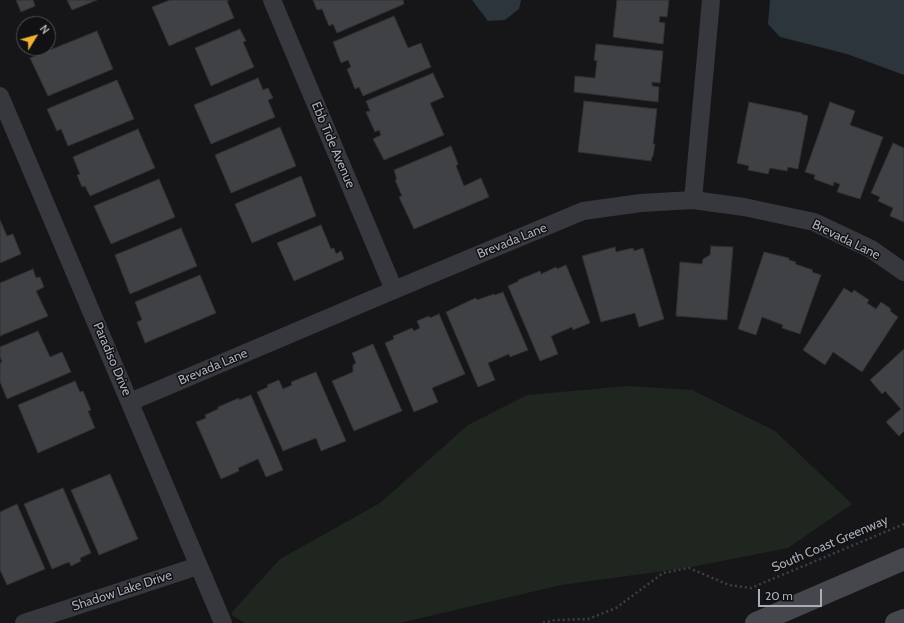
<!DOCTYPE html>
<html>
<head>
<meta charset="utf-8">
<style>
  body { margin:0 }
  #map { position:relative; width:904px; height:623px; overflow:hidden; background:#161618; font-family:Cabin,sans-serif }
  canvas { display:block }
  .north { position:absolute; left:16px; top:16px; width:40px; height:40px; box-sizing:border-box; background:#111113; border:1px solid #4d4f55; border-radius:50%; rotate:53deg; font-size:11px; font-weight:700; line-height:16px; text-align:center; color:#a8adb8 }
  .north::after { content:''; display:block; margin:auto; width:14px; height:18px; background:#f2b134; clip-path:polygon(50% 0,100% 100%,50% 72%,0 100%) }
  .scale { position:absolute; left:758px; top:589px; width:64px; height:18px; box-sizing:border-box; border:2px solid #a8adb8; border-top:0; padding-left:5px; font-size:12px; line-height:14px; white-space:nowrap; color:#a8adb8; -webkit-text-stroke:3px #111113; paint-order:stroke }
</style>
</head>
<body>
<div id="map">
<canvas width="904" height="623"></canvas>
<div class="north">N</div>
<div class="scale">20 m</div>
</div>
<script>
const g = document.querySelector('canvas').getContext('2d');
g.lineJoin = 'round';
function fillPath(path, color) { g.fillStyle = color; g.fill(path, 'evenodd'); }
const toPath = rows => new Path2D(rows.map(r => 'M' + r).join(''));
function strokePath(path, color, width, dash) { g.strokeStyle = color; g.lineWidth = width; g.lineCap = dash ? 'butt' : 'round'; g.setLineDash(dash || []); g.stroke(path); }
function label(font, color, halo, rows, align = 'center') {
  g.font = font + ' Cabin,sans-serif'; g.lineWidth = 3; g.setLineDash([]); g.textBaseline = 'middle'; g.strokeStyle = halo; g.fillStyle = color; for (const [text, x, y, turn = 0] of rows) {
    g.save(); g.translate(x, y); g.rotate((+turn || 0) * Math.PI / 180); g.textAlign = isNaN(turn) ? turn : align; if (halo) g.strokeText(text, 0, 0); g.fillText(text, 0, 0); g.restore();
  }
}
fillPath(toPath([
  [628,386,692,390,775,431,852,504,788,548,686,568,561,585,400,623,245,623,233,616,231,613,280,559,380,503,468,425,527,395]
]), '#1e261f');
fillPath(toPath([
  [472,0,521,0,519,9,505,20,488,21],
  [770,0,904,0,904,75,847,54,780,37,768,24]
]), '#2c353c');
const building = toPath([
  [16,0,33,0,35,6,21,12,16,0],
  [67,0,97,0,72,10,67,0],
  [170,0,229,0,227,1,234,18,169,46,152,7,170,0],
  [313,0,403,0,404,4,337,33,333,24,329,26,322,9,317,10,313,0],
  [617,0,669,0,667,17,660,16,659,22,665,23,663,44,613,37,617,0],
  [394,16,408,48,421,43,431,67,363,96,359,87,355,89,347,69,351,67,348,60,341,63,333,42,394,16],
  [240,29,246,41,243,42,254,67,211,86,195,48,240,29],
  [97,31,113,69,48,96,30,58,97,31],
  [596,44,663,51,660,83,652,82,652,86,659,87,658,102,574,92,575,76,595,78,597,61,594,60,596,44],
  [433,73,444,97,430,103,444,135,384,160,373,139,381,135,379,130,375,132,366,112,370,111,366,101,433,73],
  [258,78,263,90,268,88,273,98,268,100,275,117,211,144,194,105,258,78],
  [117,80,134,119,68,146,61,129,57,131,47,109,117,80],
  [584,101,657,109,653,144,655,144,653,156,652,157,651,161,578,152,584,101],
  [749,102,802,113,802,114,808,116,798,169,788,167,787,171,770,168,768,174,748,170,749,166,737,163,749,102],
  [830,102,855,111,850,125,883,137,860,199,837,192,840,184,834,182,833,186,814,179,815,175,805,172,830,102],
  [280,127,296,166,231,193,215,155,280,127],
  [138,129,155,168,90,196,85,186,82,187,77,175,80,174,73,157,138,129],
  [893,143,904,148,904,222,890,216,893,208,878,201,880,197,871,193,893,143],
  [451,146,458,164,456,166,464,186,481,178,489,197,414,229,399,197,402,196,395,180,397,180,394,170,451,146],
  [301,176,316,216,252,243,235,204,301,176],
  [159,179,175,217,111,244,94,206,159,179],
  [0,220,7,236,13,234,21,254,0,263,0,220],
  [321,225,331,249,334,248,336,254,341,251,344,259,294,281,277,243,321,225],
  [181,228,197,266,130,294,115,255,181,228],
  [711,246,733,247,727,320,676,316,680,262,702,264,703,259,710,255,711,246],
  [615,247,616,252,633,248,634,251,643,248,664,319,639,327,635,313,601,322,582,256,615,247],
  [764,252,789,258,789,260,796,262,795,264,813,270,812,272,821,275,800,334,782,328,783,325,762,317,756,335,738,329,764,252],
  [566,265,590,323,573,330,572,327,551,336,558,354,540,361,508,286,519,281,518,280,540,271,541,274,556,267,557,269,566,265],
  [33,269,36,278,40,277,44,287,36,291,48,316,0,336,0,283,33,269],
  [200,275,216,313,145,343,137,322,142,320,135,302,200,275],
  [844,288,852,293,854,290,869,300,867,303,876,309,881,302,891,309,890,311,898,317,862,372,833,352,825,365,803,350,844,288],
  [503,292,528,350,510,357,509,354,488,363,495,380,478,387,446,312,469,301,476,298,477,300,494,294,495,295,503,292],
  [439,314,465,374,432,388,438,402,414,412,385,343,394,339,393,336,412,328,414,331,420,328,417,321,429,316,430,318,439,314],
  [38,331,50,357,62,352,71,372,7,399,0,382,0,363,2,362,0,357,0,347,38,331],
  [373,344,402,411,354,431,332,381,353,372,353,365,356,363,352,353,373,344],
  [904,349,904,431,899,436,886,422,901,409,885,391,882,394,870,380,904,349],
  [316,372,346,441,321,451,316,438,283,451,257,392,268,387,267,385,279,380,283,389,292,385,291,382,316,372],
  [75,381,80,392,83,391,91,410,88,411,95,428,38,453,18,405,75,381],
  [251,395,283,470,266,477,258,459,238,468,239,471,221,479,196,422,206,418,205,415,218,409,218,407,239,398,239,400,251,395],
  [110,474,138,539,99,555,71,490,110,474],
  [63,488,91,553,80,558,81,561,71,566,69,562,52,569,24,504,63,488],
  [17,504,45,569,7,585,0,570,0,512,17,504]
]);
fillPath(building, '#404145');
strokePath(building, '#303034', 1);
strokePath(toPath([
  [543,623,555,620,588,619,616,608,663,573,689,568,729,585,751,588,904,524]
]), '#3d3f44', 2.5, [2, 3]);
strokePath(toPath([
  [272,0,394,290],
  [0,96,223,623],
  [693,200,711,0],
  [130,402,394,290,583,211,641,203,693,200,744,207,814,222,871,249,904,272],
  [24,623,198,566]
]), '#37383d', 18);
strokePath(toPath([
  [756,623,904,559],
  [896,623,904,620]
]), '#45474d', 22);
label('13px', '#a8adb8', '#111113', [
  ["Ebb Tide Avenue",333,145,67],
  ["Brevada Lane",846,240,26],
  ["Brevada Lane",512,241,-22],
  ["Paradiso Drive",112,359,67],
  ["Brevada Lane",213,367,-23],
  ["South Coast Greenway",830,544,-23],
  ["Shadow Lake Drive",122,591,-18]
]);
</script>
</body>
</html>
